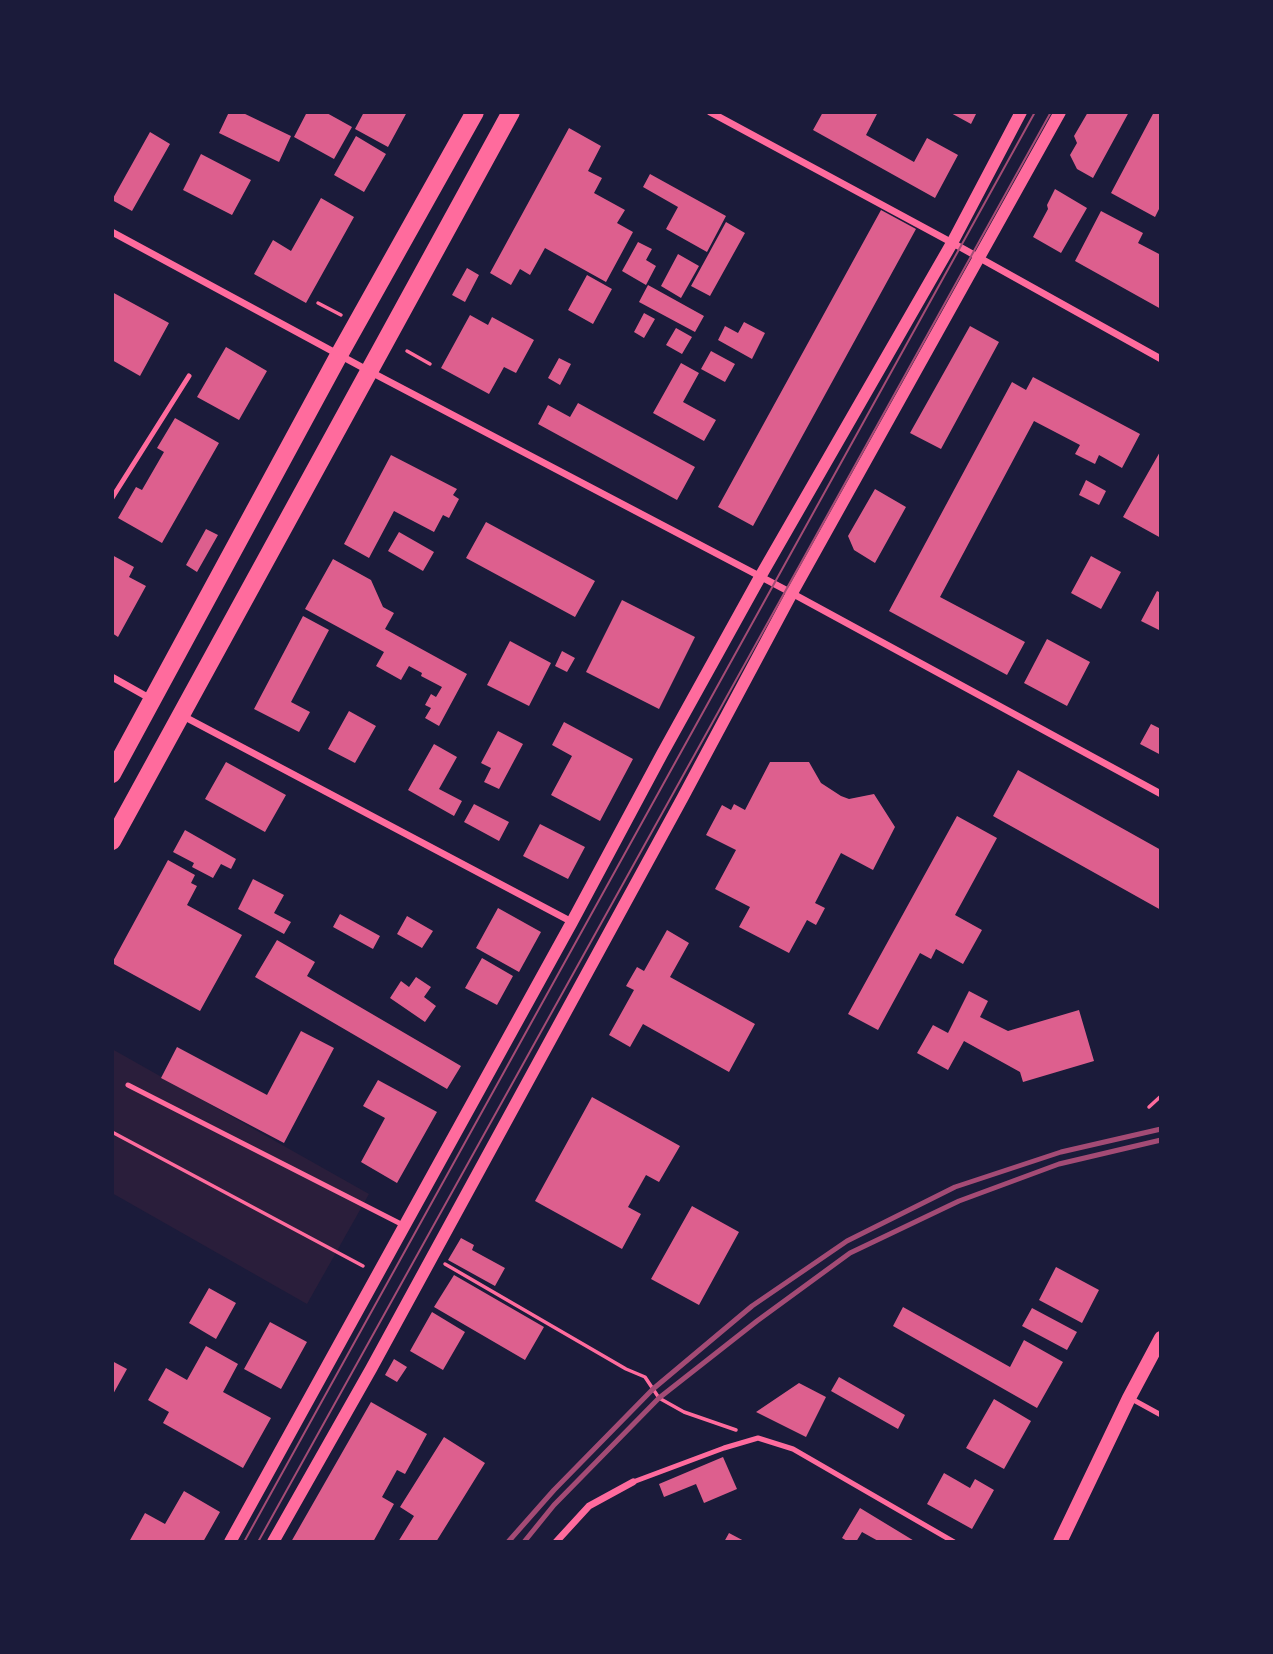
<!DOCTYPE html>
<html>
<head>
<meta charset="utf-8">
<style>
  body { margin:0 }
  #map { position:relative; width:1273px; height:1654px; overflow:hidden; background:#1b1b3a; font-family:"Source Sans 3",sans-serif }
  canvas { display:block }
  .frame { position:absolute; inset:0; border:114px solid #1b1b3a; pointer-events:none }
</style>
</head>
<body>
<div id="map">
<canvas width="1273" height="1654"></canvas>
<div class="frame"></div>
</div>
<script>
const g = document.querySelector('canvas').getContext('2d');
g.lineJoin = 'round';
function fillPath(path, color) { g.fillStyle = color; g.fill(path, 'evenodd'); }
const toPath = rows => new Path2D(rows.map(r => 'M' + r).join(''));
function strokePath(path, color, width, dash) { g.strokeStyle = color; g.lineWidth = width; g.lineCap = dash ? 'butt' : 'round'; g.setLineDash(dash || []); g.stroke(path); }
fillPath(toPath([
  [112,1049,369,1194,307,1304,112,1193]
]), '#2a1e3b');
fillPath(toPath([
  [229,112,241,112,291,136,279,162,219,133],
  [307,112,325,112,352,127,334,159,294,137],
  [364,112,407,112,388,147,355,129],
  [823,112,878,112,866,135,914,162,927,138,958,155,935,198,813,130],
  [949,112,977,112,971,124],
  [1088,112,1129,112,1093,178,1077,169,1070,155,1077,143,1074,136],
  [1154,112,1161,112,1161,205,1155,217,1111,193],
  [569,128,601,146,588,171,602,178,594,193,625,210,617,223,633,232,606,282,545,248,530,275,520,269,511,285,490,273],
  [150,132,170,144,132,211,112,200],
  [356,136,386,154,364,192,334,175],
  [201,154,251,180,232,215,183,190],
  [650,174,726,216,707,252,666,229,678,207,643,187],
  [1055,189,1087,208,1061,253,1033,237,1048,209,1047,205],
  [321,198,354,217,306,303,254,274,273,240,291,251],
  [881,210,916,229,753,526,718,507],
  [1101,211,1143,233,1138,243,1161,255,1161,309,1075,261],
  [726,222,745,233,710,296,691,286],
  [638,242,652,249,646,260,656,266,646,285,622,271],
  [678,254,699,266,681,298,661,286],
  [467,268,479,275,465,302,452,295],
  [587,275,612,289,593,324,568,310],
  [648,285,704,316,695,332,639,302],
  [112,292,169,323,140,376,112,360],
  [644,313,655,319,644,338,634,332],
  [470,315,488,325,492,317,534,340,516,373,504,367,489,394,441,368],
  [744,322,765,333,752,359,718,340,725,326,738,333],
  [970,326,999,342,941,449,910,433],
  [676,328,692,337,682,354,666,345],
  [226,347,267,371,239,420,197,397],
  [711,351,735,364,725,382,701,369],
  [559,358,571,364,560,385,548,378],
  [681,363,699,373,683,402,716,420,704,441,653,413],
  [1033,377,1140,434,1122,468,1099,455,1095,464,1075,454,1080,445,1034,421,940,597,1025,642,1007,675,889,611,1012,382,1026,390],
  [578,403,695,467,677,500,538,424,548,405,570,417],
  [175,418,219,443,162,543,118,518,136,487,142,490,164,452,157,448],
  [1161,450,1161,538,1123,517],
  [391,455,457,489,453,495,459,499,449,518,443,515,434,532,394,511,369,558,344,544],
  [1086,480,1106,491,1099,505,1079,495],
  [875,489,906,507,875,563,854,550,848,536],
  [486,522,595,581,575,617,466,558],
  [206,529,218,535,197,572,186,565],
  [399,532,434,552,423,571,388,551],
  [112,555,134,567,129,577,146,586,118,637,112,633],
  [1091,556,1121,572,1101,609,1071,593],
  [333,559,371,580,383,607,394,613,385,629,467,674,439,726,425,718,431,708,425,705,431,694,436,697,442,687,421,676,422,673,409,666,401,680,376,666,384,652,305,609],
  [1157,591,1161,593,1161,631,1141,621],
  [622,600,695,637,659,709,586,672],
  [303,616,329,630,291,702,310,712,299,732,254,709],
  [1047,639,1090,662,1067,706,1024,683],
  [510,641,551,663,529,706,487,685],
  [562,651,575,658,567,672,555,666],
  [349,711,376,726,355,763,328,749],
  [564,722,633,759,600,821,551,795,572,756,552,745],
  [1151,724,1161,729,1161,755,1140,744],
  [498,731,523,744,499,789,484,782,491,768,481,763],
  [434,744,457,757,439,789,462,801,454,816,408,790],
  [226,762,286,795,265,832,205,799],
  [770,762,809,762,821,783,841,796,849,799,874,794,895,827,873,870,841,853,815,903,825,908,816,925,807,920,789,953,739,927,750,907,715,889,736,850,706,835,722,805,731,810,734,804,745,810],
  [1018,770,1161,850,1161,910,993,816],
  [474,804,509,822,499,841,464,822],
  [957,816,997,838,955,915,982,930,963,964,936,949,931,959,920,953,878,1030,848,1014],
  [540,824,585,847,568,879,523,856],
  [185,830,236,859,231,869,221,864,213,878,192,867,194,863,173,852],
  [168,860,195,875,191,883,197,886,187,905,242,935,200,1011,112,963],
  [253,879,284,895,274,913,291,922,284,934,238,909],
  [498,908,541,932,519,972,476,948],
  [340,914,380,936,373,949,333,927],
  [407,916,433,931,422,948,397,934],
  [667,930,689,943,670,977,755,1024,729,1072,643,1024,630,1047,609,1035,634,990,626,986,637,967,644,971],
  [277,940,315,962,307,976,461,1066,447,1089,255,977],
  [482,958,513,976,497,1005,465,988],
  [416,977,431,987,424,997,436,1006,425,1022,390,998,401,981,409,987],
  [969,991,988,1001,980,1017,1008,1031,1079,1010,1094,1061,1023,1082,1020,1072,964,1041,948,1070,917,1053,933,1025,948,1033],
  [301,1031,334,1048,284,1143,161,1078,177,1047,267,1095],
  [378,1080,437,1112,397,1183,361,1162,385,1118,363,1106],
  [592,1097,680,1146,659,1182,646,1175,628,1207,641,1214,622,1249,535,1201],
  [692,1206,739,1232,699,1305,651,1279],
  [461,1238,474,1245,472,1250,505,1268,495,1286,448,1260],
  [1056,1267,1099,1290,1082,1323,1039,1300],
  [454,1275,544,1327,525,1360,434,1307],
  [209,1288,236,1303,216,1339,189,1323],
  [903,1307,1010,1367,1024,1340,1063,1362,1037,1408,893,1326],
  [1032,1308,1077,1332,1067,1350,1022,1326],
  [432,1312,465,1332,443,1370,410,1351],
  [270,1322,307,1342,281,1389,244,1369],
  [206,1346,238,1364,223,1392,271,1418,243,1468,163,1423,169,1412,148,1400,166,1368,187,1380],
  [394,1359,407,1367,397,1382,385,1375],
  [112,1361,127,1369,112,1396],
  [839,1377,905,1415,898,1429,831,1391],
  [799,1383,826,1397,806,1437,756,1412],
  [994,1399,1031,1421,1004,1469,966,1448],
  [371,1402,427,1434,405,1474,397,1470,382,1497,394,1504,373,1542,291,1542],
  [444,1437,485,1463,436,1542,398,1542,414,1516,400,1507],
  [723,1457,737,1489,704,1503,696,1484,664,1497,659,1484],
  [944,1473,970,1488,975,1479,994,1490,972,1529,927,1504],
  [184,1491,220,1512,203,1542,129,1542,145,1513,165,1524],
  [860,1508,916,1542,880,1542,862,1532,856,1542,849,1542,842,1538],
  [729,1533,746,1542,724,1542]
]), '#dd5f8e');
strokePath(toPath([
  [318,303,341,315],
  [407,351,430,364],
  [1149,1107,1161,1096],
  [112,1132,363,1266],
  [445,1264,626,1369,645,1377,659,1398,684,1412,736,1430]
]), '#ff6b9d', 3.5);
strokePath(toPath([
  [112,498,189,376],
  [128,1085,403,1225],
  [1130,1398,1161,1415],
  [633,1482,724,1448,758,1438,793,1449,954,1542]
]), '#ff6b9d', 5);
strokePath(toPath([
  [710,112,960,247,1161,359],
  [112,232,369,371,786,590,1161,794],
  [112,677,151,699],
  [183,716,572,922],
  [556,1542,589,1506,633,1482]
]), '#ff6b9d', 7);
strokePath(toPath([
  [230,1542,572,922,662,754,760,577,952,243,1021,112],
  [273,1542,371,1369,683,797,792,593,1060,112]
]), '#ff6b9d', 12);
strokePath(toPath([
  [1060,1542,1129,1398,1161,1338]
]), '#ff6b9d', 14);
strokePath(toPath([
  [112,774,339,355,475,112],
  [112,841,511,112]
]), '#ff6b9d', 18);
strokePath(toPath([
  [244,1542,1035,112],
  [258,1542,1051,112]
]), '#a44b75', 2);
strokePath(toPath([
  [508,1542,554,1490,653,1389,752,1306,847,1241,955,1187,1061,1152,1161,1129],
  [524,1542,554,1505,659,1398,757,1321,850,1253,959,1201,1059,1164,1161,1140]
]), '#a44b75', 5);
</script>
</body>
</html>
